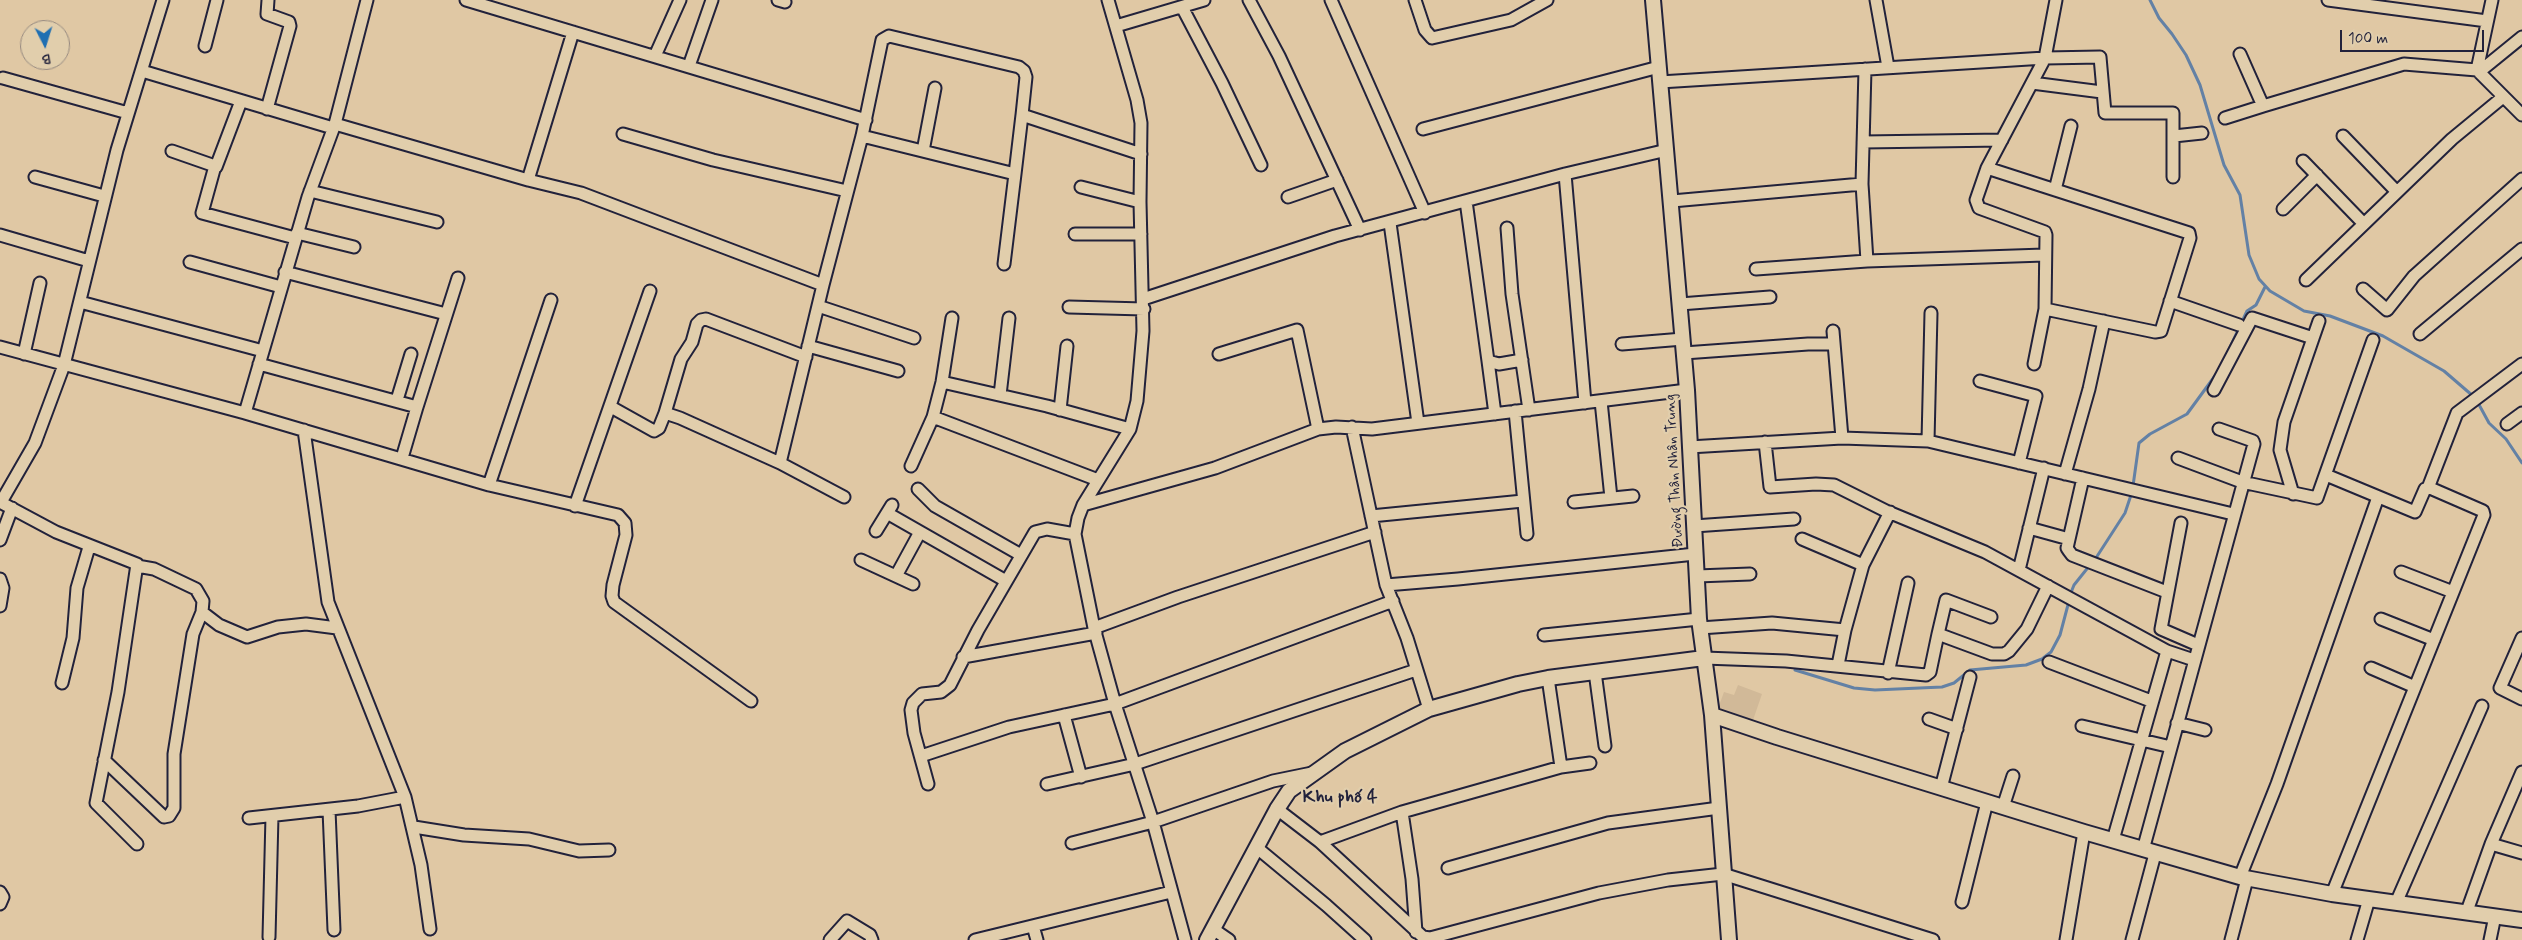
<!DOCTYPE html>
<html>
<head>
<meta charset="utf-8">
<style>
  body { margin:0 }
  #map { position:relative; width:2522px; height:940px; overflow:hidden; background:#e0c8a4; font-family:Mynerve,sans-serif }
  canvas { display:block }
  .north { position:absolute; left:20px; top:20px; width:50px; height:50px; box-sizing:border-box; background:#e1ceac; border:1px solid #95897f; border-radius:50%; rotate:175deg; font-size:14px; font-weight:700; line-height:20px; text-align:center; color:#22223b }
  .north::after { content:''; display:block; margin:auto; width:18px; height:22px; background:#1f6fb2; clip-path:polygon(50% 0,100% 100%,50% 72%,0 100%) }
  .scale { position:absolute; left:2340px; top:30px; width:144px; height:22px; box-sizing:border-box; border:2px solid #22223b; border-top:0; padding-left:6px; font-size:15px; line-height:18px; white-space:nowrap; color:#22223b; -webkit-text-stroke:4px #e1ceac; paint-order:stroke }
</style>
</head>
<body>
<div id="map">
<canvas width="2522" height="940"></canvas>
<div class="north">B</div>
<div class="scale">100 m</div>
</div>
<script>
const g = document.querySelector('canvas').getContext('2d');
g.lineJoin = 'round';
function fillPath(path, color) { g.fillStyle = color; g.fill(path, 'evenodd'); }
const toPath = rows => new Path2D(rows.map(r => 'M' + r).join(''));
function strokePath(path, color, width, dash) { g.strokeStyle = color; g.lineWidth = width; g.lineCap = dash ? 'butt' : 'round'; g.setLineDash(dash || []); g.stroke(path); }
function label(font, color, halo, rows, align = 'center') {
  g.font = font + ' Mynerve,sans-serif'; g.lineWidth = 4.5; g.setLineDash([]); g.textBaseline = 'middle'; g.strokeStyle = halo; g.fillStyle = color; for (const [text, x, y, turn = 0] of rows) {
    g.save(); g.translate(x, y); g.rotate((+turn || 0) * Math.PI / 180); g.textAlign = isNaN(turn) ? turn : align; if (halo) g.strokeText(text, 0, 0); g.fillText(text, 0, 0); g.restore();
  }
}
fillPath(toPath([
  [1738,685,1762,694,1752,723,1717,711,1724,692,1734,695]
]), '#d1b998');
strokePath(toPath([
  [2150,0,2159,18,2172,34,2186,55,2200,85,2224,165,2240,195,2249,255,2259,279,2270,291,2304,311,2330,316,2383,336,2444,371,2473,396],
  [2226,356,2247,311,2256,305,2265,287],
  [2477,401,2489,423,2506,439,2522,463],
  [2133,486,2139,443,2150,434,2187,414,2217,373],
  [2094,561,2125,513,2132,492],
  [2070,595,2074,585,2090,565],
  [1795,670,1854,688,1875,690,1942,687,1954,683,1970,670,2026,665,2042,659,2051,652,2060,635,2069,601]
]), '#6381a5', 3);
const minor = toPath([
  [466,0,866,120],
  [778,0,785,2],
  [1108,0,1137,100,1141,123,1140,202,1143,331,1137,401,1130,429,1083,505,1078,518,1075,534,1094,628,1115,704,1153,822,1185,940],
  [1249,0,1279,56,1360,230],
  [1331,0,1425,213],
  [1415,0,1425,30,1432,38,1511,20,1547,0],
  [1876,0,1888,67],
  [2328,0,2487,21],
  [1182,7,1222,83,1261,165],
  [1116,26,1204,0],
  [205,46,217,0],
  [2240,54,2263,106,2404,64,2477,70,2522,115],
  [655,56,680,0],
  [689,66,712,0],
  [1865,69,1862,184,1867,261],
  [2477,70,2492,0],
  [142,71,333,128],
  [2479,72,2522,37],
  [3,78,128,113],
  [1660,82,2045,58,2100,57,2105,113,2173,113,2173,177],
  [2032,83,2102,92],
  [267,109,290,26,289,22,267,14,268,0],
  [2225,118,2263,106],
  [335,124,528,180,581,193,823,285],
  [1423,129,1659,67],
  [623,134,713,160,847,191],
  [862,136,1015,174,1022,115,1141,154],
  [2174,136,2202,133],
  [2343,136,2397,192],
  [1863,142,2002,140],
  [172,151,215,166,202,213,295,238],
  [923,151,935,88],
  [2303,161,2364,224],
  [216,167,241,101],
  [1987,168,2189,233,2190,238,2161,331,2155,332,2045,309],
  [1565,174,1585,403],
  [35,177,104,196],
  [528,180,573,32],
  [1081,187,1140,202],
  [2055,190,2071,126],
  [310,191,437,222],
  [1288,197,1337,180],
  [1466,201,1488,361,1499,364,1522,360],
  [1672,201,1862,184],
  [2283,209,2317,175],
  [1390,223,1418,423],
  [1507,228,1512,294,1529,410],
  [297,233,354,247],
  [1075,234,1141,234],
  [0,235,89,261],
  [190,262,281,287],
  [1004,264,1015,174],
  [1756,269,1867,261,2044,255],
  [285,272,446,314],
  [2306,280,2452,139,2503,97],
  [2363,289,2387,310,2414,276,2522,179],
  [1143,299,1335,236,1565,174,1667,150],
  [2170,301,2239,325],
  [80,302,263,351],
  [1680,304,1770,297],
  [818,306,914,338],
  [1069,307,1144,309],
  [1833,331,1842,438],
  [2420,334,2522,249],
  [1622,344,1683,339],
  [808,346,898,371],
  [0,347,245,413,489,485,618,515,625,523,626,535,613,585,612,596,614,602,751,701],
  [1684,353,1808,344,1834,344],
  [24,354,40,283],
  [1219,354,1297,330,1318,429],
  [1488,361,1495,414],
  [259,364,417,407,402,458],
  [2034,364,2045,309,2046,235,2045,232,1979,208,1976,200,1987,168,2045,58,2056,0],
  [1980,381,2036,396,2019,463],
  [942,382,1047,406,1130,429],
  [2214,390,2252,318,2313,338],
  [1000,395,1009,318],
  [397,400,411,354],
  [1601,401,1611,498],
  [417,407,458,278],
  [611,407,654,431,659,428,665,413,680,418,780,463,844,497],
  [1060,410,1067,346],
  [1515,411,1527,534],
  [245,413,308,197,335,124,367,0],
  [665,413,681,359,692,342,697,324,701,320,706,319,806,357],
  [933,417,1098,480],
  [2507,424,2522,413],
  [1352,427,1386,585,1407,638,1429,709],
  [304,430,328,602,405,797],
  [1928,441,1931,313],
  [1765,442,1770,487,1816,484,1834,485,1886,511,1985,552,2167,651,2194,660],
  [1689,447,1842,438,1928,441,2233,514],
  [2178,458,2242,482,2317,498,2373,340],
  [780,463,823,285,862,136,882,40,889,36,1019,67,1024,71,1026,77,1022,115],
  [911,466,933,417,942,382,952,318],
  [2065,474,2089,389,2104,321],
  [2326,475,2415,512,2425,489,2430,488,2483,511,2484,515,2332,894],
  [2083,478,2067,548,2069,551,2072,555,2167,592],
  [489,485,551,300],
  [2428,488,2457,413,2522,364],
  [918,489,935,506,1021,555],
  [2293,494,2280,450,2284,422,2319,321],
  [0,502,56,532,137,564,118,692,96,803,137,844],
  [1,502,35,443,64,365,117,150,163,0],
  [1574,502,1633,496],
  [1083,505,1215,468,1318,429,1336,427,1372,429,1687,390],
  [575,506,650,291],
  [887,513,1006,581],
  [1371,516,1523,501],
  [2181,523,2161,629,2198,645],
  [1694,526,1794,519],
  [2029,528,2069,539],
  [876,531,892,505],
  [1802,539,1863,565],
  [0,540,12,508],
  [861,560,913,584],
  [2019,570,2044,468],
  [2401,572,2453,592],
  [896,576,920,532],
  [1697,576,1750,574],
  [0,579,3,588,0,606],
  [1386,585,1458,579,1695,554],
  [202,612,219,625,247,637,278,627,306,624,337,628],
  [2381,619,2434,640],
  [1094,628,1178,597,1375,532],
  [1700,628,1772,623,1845,630],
  [1938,634,1946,600,1991,617],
  [1544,635,1699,619],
  [2522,638,2500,688,2522,699],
  [963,657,1096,633],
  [1704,658,1786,661,1926,675,1930,672,1938,634,1992,654,2004,654,2009,651,2027,629,2048,586],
  [2049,662,2151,701],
  [1838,665,1845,630,1863,565,1890,512],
  [2371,668,2415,687],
  [1595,672,1605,746],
  [1888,673,1908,583],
  [1548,678,1561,767],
  [62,683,73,638,77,588,89,547],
  [1064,715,1081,777],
  [1929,719,1957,729],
  [2177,723,2205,730],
  [2082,726,2171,747],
  [921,756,1009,727,1115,704,1393,601],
  [104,760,164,817,169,816,174,808,174,754,193,634,202,612,203,601,196,589,154,569,137,566],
  [928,784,914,733,911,710,913,703,922,694,941,692,950,685,978,630,1035,532,1047,529,1075,534],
  [1047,784,1135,764,1416,670],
  [1941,788,1970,677],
  [2003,807,2013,776],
  [1277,809,1320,842,1423,937,1430,938,1599,893,1668,880,1723,874,1933,940],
  [329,810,334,930],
  [1402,812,1412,879,1416,932],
  [249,818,358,806,405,797,421,865,430,929],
  [414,827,464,835,529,839,579,851,609,850],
  [2113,840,2167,651],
  [1320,842,1402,812,1561,767,1590,763],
  [1072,843,1153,822,1273,781,1312,773],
  [2491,844,2522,853],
  [1256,847,1326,905,1365,940],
  [2143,850,2254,444,2253,441,2219,429],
  [1448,868,1608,823,1719,808],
  [2240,877,2277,784,2378,497],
  [0,892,3,897,0,904],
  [1962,902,1987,802],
  [2396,903,2482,706],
  [2467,911,2491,844,2522,772],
  [1033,926,1037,940],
  [1213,929,1229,940],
  [269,937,272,816],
  [830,940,847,921,870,935,872,940],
  [975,940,1171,892],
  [2066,940,2084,832],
  [2132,940,2155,854],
  [2231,940,2247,879],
  [2357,940,2369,899],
  [2490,940,2495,916]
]);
const tertiary = toPath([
  [1653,0,1687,390,1699,619,1712,715,1729,940],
  [1712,715,1777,737,2084,832,2240,877,2332,894,2522,920],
  [1207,940,1277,809,1289,791,1345,751,1429,709,1518,684,1548,678,1704,658]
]);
strokePath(minor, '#22223b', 15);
strokePath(tertiary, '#22223b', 18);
strokePath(minor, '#e1ceac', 11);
strokePath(tertiary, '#e1ceac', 14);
label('15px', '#22223b', '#e1ceac', [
  ["Đường Thân Nhân Trung",1675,471,-93]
]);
label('bold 18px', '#22223b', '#e1ceac', [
  ["Khu phố 4",1340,798]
]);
</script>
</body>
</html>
